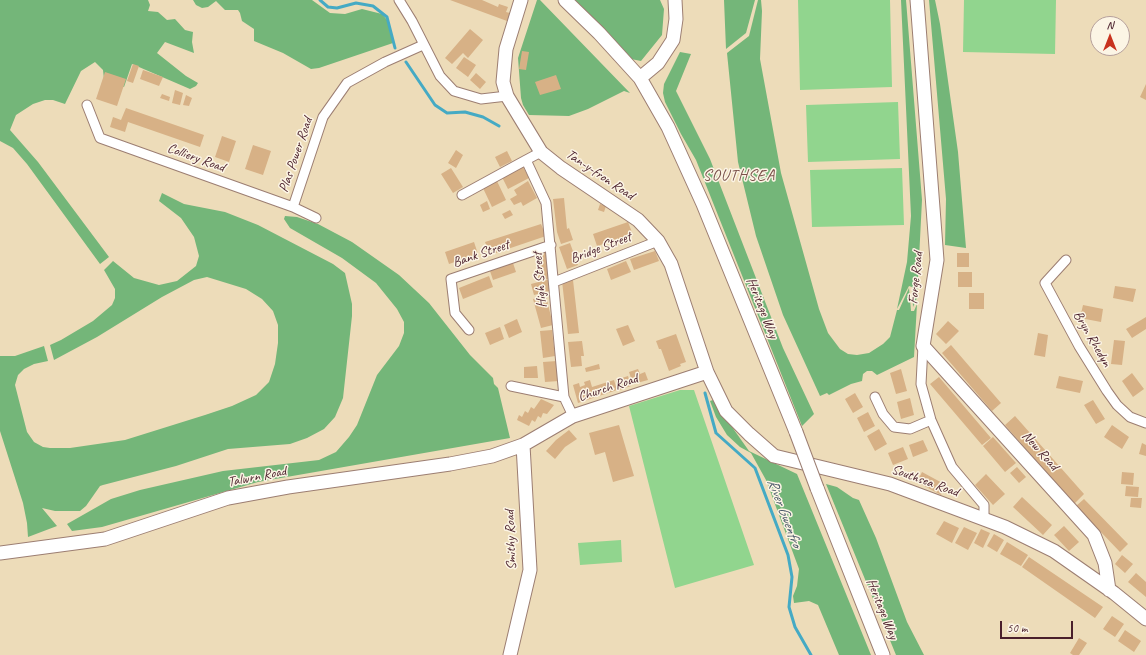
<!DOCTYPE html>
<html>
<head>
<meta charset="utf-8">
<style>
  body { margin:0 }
  #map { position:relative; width:1146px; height:655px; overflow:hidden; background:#eddcb9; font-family:Caveat,sans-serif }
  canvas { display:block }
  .north { position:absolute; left:1090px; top:16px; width:40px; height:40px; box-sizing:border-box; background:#fcf5e5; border:1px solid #b59f9b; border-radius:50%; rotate:0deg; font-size:11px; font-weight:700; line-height:16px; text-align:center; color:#4a1f2b }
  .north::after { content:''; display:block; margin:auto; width:14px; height:18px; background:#c8321e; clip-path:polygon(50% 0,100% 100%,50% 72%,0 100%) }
  .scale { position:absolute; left:1000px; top:621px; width:73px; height:18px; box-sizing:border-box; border:2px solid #4a1f2b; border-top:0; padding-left:5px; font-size:12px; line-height:14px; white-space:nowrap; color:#4a1f2b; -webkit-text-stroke:3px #fcf5e5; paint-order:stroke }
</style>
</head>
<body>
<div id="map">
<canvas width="1146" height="655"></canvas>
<div class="north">N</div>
<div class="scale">50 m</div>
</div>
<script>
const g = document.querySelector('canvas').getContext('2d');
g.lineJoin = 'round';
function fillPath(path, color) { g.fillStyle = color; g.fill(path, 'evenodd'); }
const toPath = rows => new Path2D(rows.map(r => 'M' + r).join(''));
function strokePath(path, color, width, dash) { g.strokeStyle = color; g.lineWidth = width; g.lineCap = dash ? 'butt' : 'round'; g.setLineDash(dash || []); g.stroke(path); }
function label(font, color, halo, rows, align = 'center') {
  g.font = font + ' Caveat,sans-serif'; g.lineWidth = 3; g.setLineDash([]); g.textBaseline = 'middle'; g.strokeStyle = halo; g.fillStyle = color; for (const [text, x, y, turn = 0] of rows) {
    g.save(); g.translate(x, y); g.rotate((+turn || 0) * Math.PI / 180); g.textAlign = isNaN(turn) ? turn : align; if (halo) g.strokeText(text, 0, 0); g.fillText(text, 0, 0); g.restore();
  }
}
fillPath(toPath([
  [798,0,890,0,892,87,800,90],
  [964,0,1056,0,1055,54,963,52],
  [898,102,900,159,808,162,806,105],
  [902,168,904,225,812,227,810,170],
  [680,390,694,390,754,565,675,588,629,406],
  [621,540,622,562,580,565,578,543]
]), '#91d58e');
fillPath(toPath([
  [0,0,148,0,150,5,148,11,158,12,167,20,175,19,185,30,193,32,192,42,194,53,165,42,157,53,186,76,198,83,196,86,190,89,132,64,124,87,104,79,103,70,95,62,81,71,65,104,53,100,45,100,33,104,16,115,10,130,38,162,109,257,100,264,27,164,13,148,0,141],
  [193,0,312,0,330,13,345,14,362,9,382,14,388,21,393,43,319,68,311,69,283,53,254,41,254,29,242,21,240,13,238,10,225,10,216,1,208,7,202,8,196,5],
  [537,0,540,0,630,93,624,91,588,109,569,116,529,115,523,105,521,98,518,58],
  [573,0,660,0,664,9,662,35,641,61,631,59],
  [724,0,755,0,746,33,726,49],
  [758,0,761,0,762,11,760,59,781,173,819,309,828,333,840,349,848,354,857,355,869,353,883,344,890,337,897,310,899,310,909,288,911,311,914,311,917,304,914,357,877,375,872,371,867,371,863,374,862,381,851,384,829,395,827,393,820,396,783,315,756,236,738,162,727,53,749,36],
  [901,0,906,0,922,200,917,298,913,307,912,287,909,286,897,309,907,262,911,216],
  [929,0,935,0,940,24,958,152,966,248,945,245,946,199],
  [680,52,691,54,676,91,710,159,783,348,814,414,802,426,696,160,681,134,665,102,663,93,664,84],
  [162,193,184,204,225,212,258,225,333,264,345,273,352,304,352,316,343,398,335,417,324,429,307,438,290,444,228,449,176,466,103,485,100,486,86,506,80,511,55,511,42,508,57,526,28,537,27,523,23,503,0,431,0,356,15,356,44,346,48,361,34,364,24,369,18,375,15,385,27,432,34,442,43,447,50,448,70,448,125,440,205,415,232,406,256,395,269,382,275,364,278,343,278,325,273,311,262,299,246,289,207,277,194,280,162,297,97,337,54,360,50,345,61,340,93,321,112,305,115,298,115,289,104,270,113,261,134,278,159,285,177,281,196,266,199,256,194,237,181,218,159,201],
  [285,216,297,217,318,224,352,242,399,275,429,303,470,355,493,378,494,384,498,388,510,438,258,482,102,527,72,531,67,524,111,499,140,490,223,471,319,460,336,452,349,437,357,425,377,375,399,346,404,333,404,322,397,309,376,283,342,258,290,228,284,219],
  [713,400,749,451,797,474,871,655,839,655,818,605,809,601,794,603,793,596,797,586,799,569,766,480,751,453,740,447,727,435,716,417,710,401],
  [826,484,837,487,853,498,859,500,876,538,907,622,924,655,896,655]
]), '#74b679');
strokePath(toPath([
  [320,0,328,7,337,8,356,3,373,6,387,17,395,48],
  [406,62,435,105,447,113,465,112,483,117,499,126],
  [705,393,716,433,755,468,788,555,792,577,789,607,795,627,811,655]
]), '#45aac4', 3);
fillPath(toPath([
  [450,0,482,0,498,7,499,4,508,7,506,12,510,13,507,21],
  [470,29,483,40,468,58,463,53,452,64,445,58],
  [522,51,529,52,526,70,519,69],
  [464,57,476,65,468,77,456,68],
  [133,64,139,66,133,83,127,81],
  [143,70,163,77,159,86,140,79],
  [105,72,126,79,117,106,96,99],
  [476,73,486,82,480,89,470,80],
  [556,75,561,89,540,95,535,82],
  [1146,84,1146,100,1140,97],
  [175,90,183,93,180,105,172,103],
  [162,94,170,97,169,101,160,98],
  [186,95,192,98,189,106,183,105],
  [126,108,204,135,200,147,128,122,125,132,110,127,113,117,121,120],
  [222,136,236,141,229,162,215,157],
  [253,145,271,151,263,175,245,169],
  [456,150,463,155,456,168,448,163],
  [507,151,512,161,500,167,495,157],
  [522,165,529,178,508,189,501,175],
  [451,168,463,187,453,193,441,174],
  [496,179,506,200,492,207,482,186],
  [528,181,537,198,523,206,521,202,514,205,510,199,517,195,514,190],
  [564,198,567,229,569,228,573,240,561,244,557,232,553,199],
  [487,201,490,209,483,212,480,205],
  [600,204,606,206,604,212,598,210],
  [510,210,513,215,505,219,502,214],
  [628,222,633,235,597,246,593,234],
  [541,224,546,236,490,255,485,242],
  [474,242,478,254,449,264,445,252],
  [570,243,578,265,567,269,559,247],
  [548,249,550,279,538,280,536,250],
  [655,251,659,261,634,270,630,259],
  [957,253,969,253,969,267,957,267],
  [512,260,516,272,493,280,489,268],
  [626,261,631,272,611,280,607,269],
  [958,272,972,272,972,287,958,287],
  [489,276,493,287,463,299,459,288],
  [550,279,553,290,534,295,531,284],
  [573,280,579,333,568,334,562,281],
  [1115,286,1136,289,1133,302,1113,298],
  [969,293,984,293,984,309,969,309],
  [546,296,553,325,541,328,533,299],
  [1083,305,1103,309,1101,322,1080,318],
  [1146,317,1146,329,1132,338,1126,329],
  [517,319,522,332,509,338,504,325],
  [948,321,959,331,946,344,936,334],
  [628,325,635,341,623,346,616,329],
  [500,327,504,339,490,345,485,333],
  [552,330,555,356,543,358,540,331],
  [1038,333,1048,335,1045,357,1034,355],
  [676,334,686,362,680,364,681,366,669,371,661,349,659,349,656,341],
  [1114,340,1125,341,1122,365,1111,364],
  [582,341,584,356,581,356,582,366,571,367,568,342],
  [951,345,1001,403,992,411,942,353],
  [557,361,559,381,545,382,543,362],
  [599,364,600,369,586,372,585,368],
  [537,366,538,378,524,378,524,367],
  [638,369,640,374,645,372,648,380,633,384,629,372],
  [901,369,907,391,896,394,890,373],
  [1132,373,1144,389,1133,397,1122,381],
  [628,376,631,386,619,390,616,380],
  [1059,376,1083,381,1080,393,1056,388],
  [939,377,991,438,982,445,930,384],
  [590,380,592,387,614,380,617,390,578,403,573,385,579,383,580,387,585,385,584,382],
  [855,393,863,407,853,413,845,399],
  [910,398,914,415,901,419,897,402],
  [541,399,554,405,547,414,543,413,541,418,538,416,535,422,532,420,529,426,517,420,519,415,522,417,525,411,528,413,531,407,534,409],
  [1093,400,1105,419,1096,424,1084,405],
  [868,412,875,426,864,432,857,418],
  [1015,416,1084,494,1074,504,1005,425],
  [619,425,634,476,613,482,605,452,595,455,589,433],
  [1112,425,1129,437,1122,449,1104,437],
  [879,429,887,444,875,451,867,436],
  [569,430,577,439,565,447,555,459,546,451,556,440],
  [993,437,1016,463,1005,472,983,446],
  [923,440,928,451,913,457,909,445],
  [1142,443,1146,445,1146,456,1139,454],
  [903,447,908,459,893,465,888,453],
  [1017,467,1026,477,1019,483,1010,473],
  [922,472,946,485,941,495,917,482],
  [1122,472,1134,473,1133,485,1121,484],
  [986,474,1005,494,993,505,975,485],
  [1126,486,1139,487,1138,497,1125,496],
  [1022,497,1052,525,1043,535,1013,507],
  [1131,498,1142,498,1141,508,1130,507],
  [1084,499,1128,544,1120,552,1076,506],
  [944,521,959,528,952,543,936,534],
  [1064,526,1079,542,1069,551,1054,535],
  [964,527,977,533,968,550,955,543],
  [981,529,990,533,983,548,974,543],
  [994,534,1004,540,997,552,987,546],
  [1007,542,1028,555,1021,566,1000,554],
  [1122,555,1133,564,1125,573,1115,564],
  [1029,557,1103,607,1095,618,1022,567],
  [1136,573,1146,582,1146,597,1128,582],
  [1112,616,1124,624,1115,637,1103,629],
  [1125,630,1141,641,1134,652,1118,641],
  [1079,638,1087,643,1079,655,1073,655,1070,653]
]), '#d7b186');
const street = toPath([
  [399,0,412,21,440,76,454,91,481,99,507,96],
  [87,105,100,138,293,207,316,218],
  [541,152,526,160,546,203,564,397,573,416],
  [462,195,526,160],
  [293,207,323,117,347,83,385,62,423,45],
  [1066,260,1045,283,1079,346,1107,391,1117,405,1130,417,1146,423],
  [554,282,658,241],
  [469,330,455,313,451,279,551,245],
  [923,346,921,384,931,420,952,467,984,505,984,518],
  [511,386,564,397],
  [875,397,883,414,894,427,910,429,931,420]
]);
const secondary = toPath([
  [521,0,506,49,503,82,507,96,541,152,561,168,638,220,658,241,671,264,707,372,726,411,749,434,774,456,890,484,1005,527,1054,551,1114,593,1146,619],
  [565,0,599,33,640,78,668,127,703,204,796,432],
  [917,0,937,260,923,346,1094,535,1105,563,1109,590],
  [640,78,658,63,673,40,676,19,675,0],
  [817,488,883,655],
  [0,553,105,539,228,498,288,487,450,464,492,456,523,445,573,416,707,372],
  [510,655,530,570,523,445]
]);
strokePath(street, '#9c7e72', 11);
strokePath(secondary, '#9c7e72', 15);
strokePath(street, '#fff', 9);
strokePath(secondary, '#fff', 13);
const secondaryBridge = toPath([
  [796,432,817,488]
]);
strokePath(secondaryBridge, '#9c7e72', 15, []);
strokePath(secondaryBridge, '#fff', 13);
label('14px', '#4a1f2b', '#fcf5e5', [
  ["Plas Power Road",296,155,-71],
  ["Colliery Road",196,158,20],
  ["Tan-y-fron Road",600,175,34],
  ["Bridge Street",601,248,-21],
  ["Bank Street",481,254,-19],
  ["Forge Road",916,278,-84],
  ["High Street",540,280,-95],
  ["Heritage Way",762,308,68],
  ["Bryn Rhedyn",1092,339,60],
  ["Church Road",608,388,-18],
  ["New Road",1040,451,48],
  ["Talwrn Road",257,477,-11],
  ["Southsea Road",925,481,20],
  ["Smithy Road",511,540,-92],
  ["Heritage Way",882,609,68]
]);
label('italic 15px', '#485768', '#fcf5e5', [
  ["River Gwenfro",784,513,69]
]);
g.letterSpacing = '1px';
label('16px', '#7b524b', '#fcf5e5', [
  ["SOUTHSEA",739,176]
]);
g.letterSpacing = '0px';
</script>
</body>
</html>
